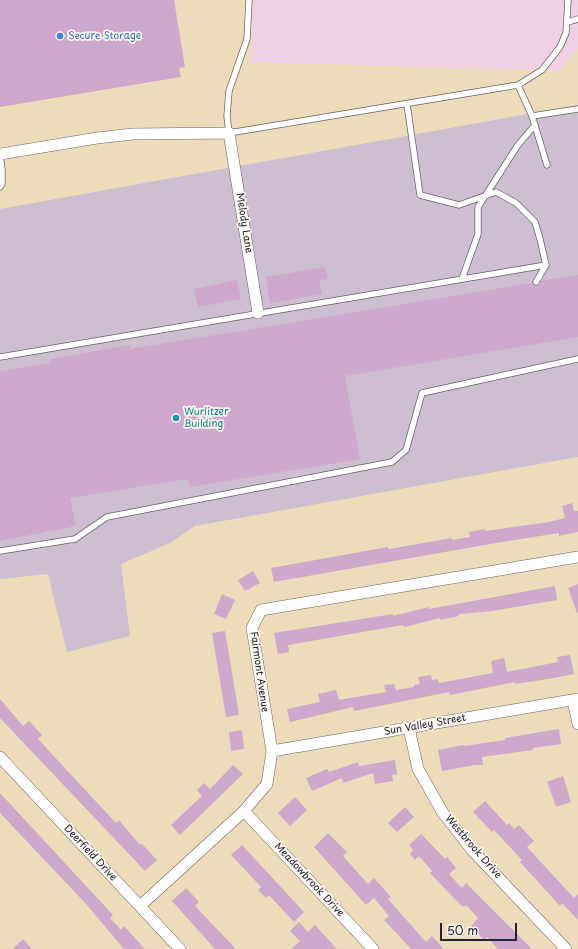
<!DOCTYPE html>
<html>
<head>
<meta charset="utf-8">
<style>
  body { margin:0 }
  #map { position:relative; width:578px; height:949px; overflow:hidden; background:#eddcba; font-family:"Playpen Sans",sans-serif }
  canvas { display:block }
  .scale { position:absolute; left:440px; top:923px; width:77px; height:18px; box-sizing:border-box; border:2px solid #22223b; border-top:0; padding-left:5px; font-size:12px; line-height:14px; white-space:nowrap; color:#22223b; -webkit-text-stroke:3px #fbf7ec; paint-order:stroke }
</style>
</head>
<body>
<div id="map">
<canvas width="578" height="949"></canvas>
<div class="scale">50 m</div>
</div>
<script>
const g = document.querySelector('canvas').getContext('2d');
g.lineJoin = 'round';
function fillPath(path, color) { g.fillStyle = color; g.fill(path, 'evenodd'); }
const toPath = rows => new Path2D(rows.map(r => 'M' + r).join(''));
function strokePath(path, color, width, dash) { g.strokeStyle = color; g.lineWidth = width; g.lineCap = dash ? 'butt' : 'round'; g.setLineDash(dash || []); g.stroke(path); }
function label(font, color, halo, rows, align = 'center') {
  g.font = font + ' "Playpen Sans",sans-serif'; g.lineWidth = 3.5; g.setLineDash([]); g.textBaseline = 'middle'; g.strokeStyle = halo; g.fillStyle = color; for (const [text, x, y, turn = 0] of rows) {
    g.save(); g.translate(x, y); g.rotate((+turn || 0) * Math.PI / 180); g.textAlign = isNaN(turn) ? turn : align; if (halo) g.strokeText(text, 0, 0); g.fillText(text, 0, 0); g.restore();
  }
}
fillPath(toPath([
  [253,0,578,0,578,48,560,71,251,62]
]), '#f0d0e5');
fillPath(toPath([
  [578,105,578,457,195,526,170,543,121,564,130,636,67,652,48,574,0,579,0,209]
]), '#cebed2');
fillPath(toPath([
  [0,0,174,0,185,67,179,68,181,77,0,107],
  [325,267,328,279,319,280,322,294,270,303,266,277],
  [578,275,578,337,345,376,360,459,190,487,188,479,70,498,76,526,0,541,0,371,51,363,51,359,130,345,130,349,532,283,536,286,541,281],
  [237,280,241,299,198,307,194,289],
  [572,503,574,511,578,511,578,532,559,536,559,533,496,543,274,582,271,568,388,547,389,549,452,538,452,540,470,537,469,532,485,529,485,531,549,522,565,518,562,506],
  [253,571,260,583,245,591,238,580],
  [578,584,578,612,577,613,568,588],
  [555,586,557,600,492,611,459,614,459,616,440,620,440,618,404,627,403,625,288,645,289,652,278,654,274,633,393,614,393,616,429,607,429,609],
  [222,594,235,600,226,619,214,614],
  [225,631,239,715,226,717,212,633],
  [570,655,574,674,548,679,515,684,515,682,450,695,449,692,354,711,353,707,290,722,287,709,320,702,318,694,336,690,339,700,386,692,384,685,394,684,396,690,414,687,414,685,420,684,418,677,431,675,432,680,438,679,439,683,493,673,491,661,504,658,507,672,558,662,557,657],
  [0,699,23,726,29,721,42,735,38,739,62,765,116,823,119,820,140,845,141,843,157,860,145,871,0,718],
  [559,729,561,744,533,748,533,750,482,757,483,765,475,765,442,771,438,750,463,745,464,746,505,740,505,738],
  [242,730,244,749,231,751,229,732],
  [395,760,397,774,392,775,393,781,375,784,373,773,343,783,342,778,312,791,306,778,327,769,329,772,358,762,359,766],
  [233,765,243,774,180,835,171,825,202,796,197,790,204,783,210,789],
  [563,776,571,802,556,807,547,782],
  [0,793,113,915,110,918,121,930,124,926,145,949,124,949,87,905,0,813],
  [295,797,307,810,290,826,278,813],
  [485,801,507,825,509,823,514,829,519,825,534,841,527,847,574,898,578,894,578,920,562,903,560,906,520,862,522,860,494,830,492,832,473,812],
  [405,807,414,817,397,832,388,823],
  [328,833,347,852,343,856,368,884,374,878,391,897,388,899,426,942,432,936,444,949,411,949,384,920,389,916,374,898,366,905,314,847],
  [421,834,445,859,447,857,456,868,449,874,462,888,466,883,532,949,498,949,487,937,484,940,471,926,478,918,466,905,463,907,450,894,430,873,432,871,419,856,415,860,410,854,413,850,409,845],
  [242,845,304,912,294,922,269,895,266,898,258,890,261,887,231,855],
  [186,888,199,902,195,906,236,949,215,949,172,901],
  [299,922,308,932,315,925,337,949,291,949,300,941,290,931],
  [23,939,32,949,13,949]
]), '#cea8cd');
const service = toPath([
  [249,0,247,39,229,91,227,116,229,133,518,85,542,70,560,47,566,33,568,0],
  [568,22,578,19],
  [518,85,532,116,547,165],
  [407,104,420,195,459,205,496,192,516,203,535,222,540,239,546,265,536,282],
  [532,116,578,109],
  [0,155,2,169,2,184,0,187],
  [462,279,478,234,478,207,518,145,535,125],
  [0,357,546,265],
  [0,551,75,539,107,517,392,462,406,450,422,393,578,359]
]);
const minor = toPath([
  [0,154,97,138,133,134,229,133,258,313],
  [573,700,578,724],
  [409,728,418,769,443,813,473,851,566,949],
  [272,751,578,699],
  [0,757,180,949],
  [244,811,373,949],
  [140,906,244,811,267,784,272,751,252,628,261,610,578,557]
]);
strokePath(service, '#696367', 7);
strokePath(minor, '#696367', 12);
strokePath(service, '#fff', 5.5);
strokePath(minor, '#fff', 11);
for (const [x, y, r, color] of [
  [60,36,4,"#3f7fe0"],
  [176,418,4,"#0f9aa8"]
]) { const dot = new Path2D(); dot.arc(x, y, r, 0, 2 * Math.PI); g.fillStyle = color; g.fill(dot); strokePath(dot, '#fbf7ec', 1.5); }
label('10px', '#366cbe', '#fbf7ec', [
  ["Secure Storage",68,36]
], 'left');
label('10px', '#22223b', '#fbf7ec', [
  ["Melody Lane",244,223,81],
  ["Fairmont Avenue",259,672,82],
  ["Sun Valley Street",425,725,-10],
  ["Westbrook Drive",473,847,49],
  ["Deerfield Drive",90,853,47],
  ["Meadowbrook Drive",309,880,47]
]);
label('10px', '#0d838f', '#fbf7ec', [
  ["Wurlitzer",184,412],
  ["Building",184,424]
], 'left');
</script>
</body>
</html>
